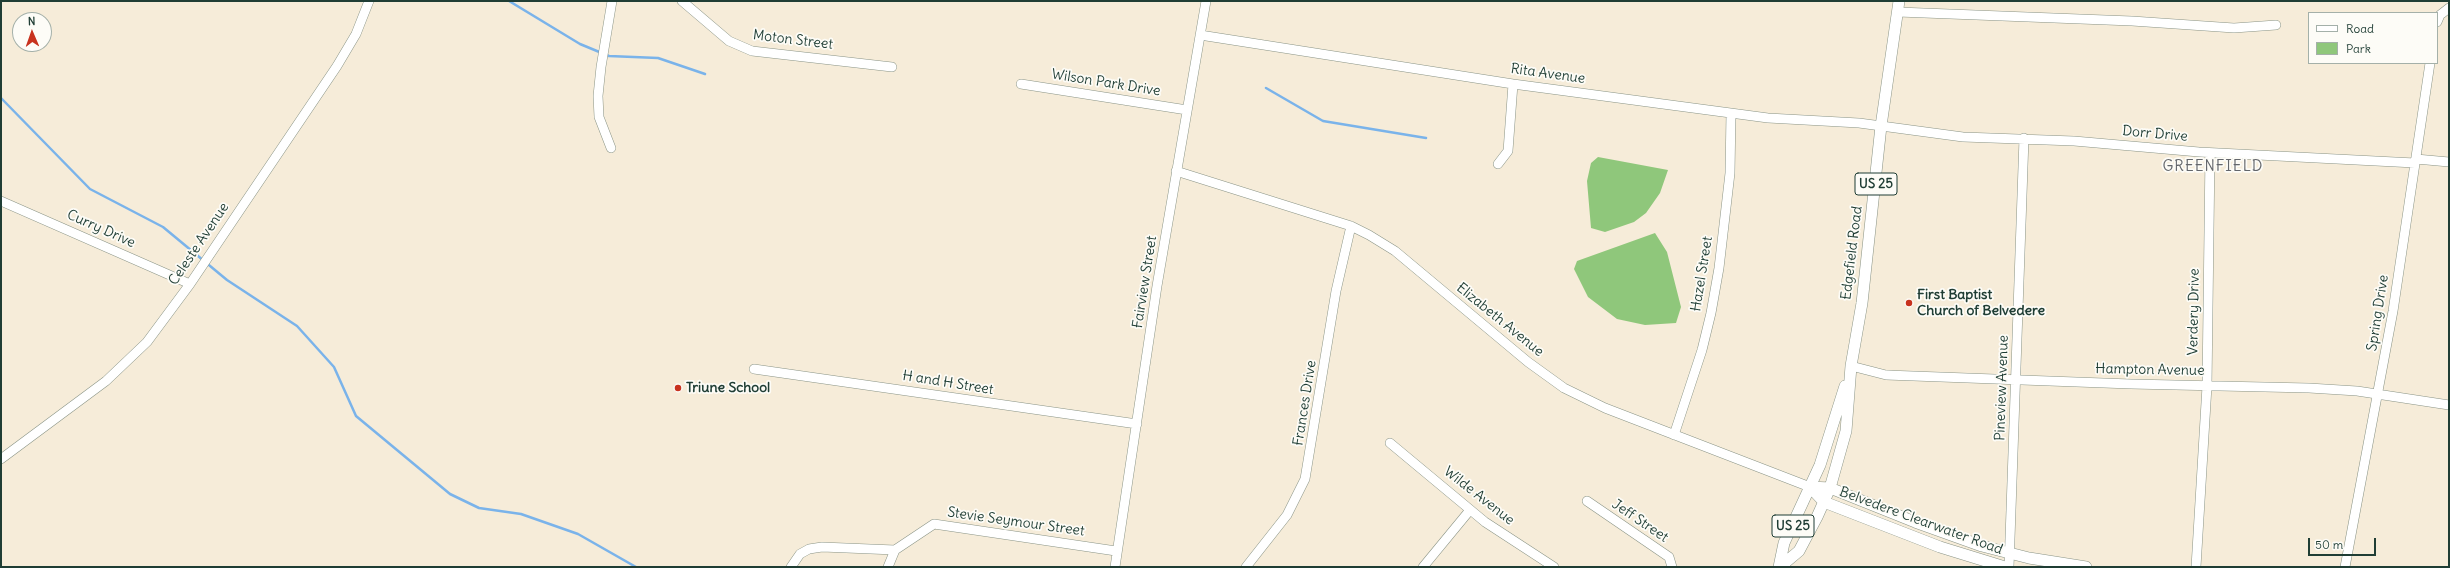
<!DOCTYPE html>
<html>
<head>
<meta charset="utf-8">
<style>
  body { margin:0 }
  #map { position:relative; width:2450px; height:568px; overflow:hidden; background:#f6ecd9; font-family:Delius,sans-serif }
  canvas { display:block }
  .frame { position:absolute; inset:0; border:2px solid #1f3d34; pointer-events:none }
  .legend { position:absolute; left:2308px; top:12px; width:130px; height:52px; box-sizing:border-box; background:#fdfcf7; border:1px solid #a4b0a9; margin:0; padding:5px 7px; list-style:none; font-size:12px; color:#1f3d34 }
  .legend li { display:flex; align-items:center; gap:8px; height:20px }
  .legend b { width:20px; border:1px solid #a4b0a9 }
  .north { position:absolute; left:12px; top:12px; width:40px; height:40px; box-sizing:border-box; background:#fdfcf7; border:1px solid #a4b0a9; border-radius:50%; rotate:358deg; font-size:11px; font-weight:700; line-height:16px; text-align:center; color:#1f3d34 }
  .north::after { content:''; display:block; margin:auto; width:14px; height:18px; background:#c8321e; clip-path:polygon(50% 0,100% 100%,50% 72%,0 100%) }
  .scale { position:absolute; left:2308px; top:538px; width:68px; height:18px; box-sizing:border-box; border:2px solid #1f3d34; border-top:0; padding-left:5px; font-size:12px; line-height:14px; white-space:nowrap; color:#1f3d34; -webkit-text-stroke:3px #fdfcf7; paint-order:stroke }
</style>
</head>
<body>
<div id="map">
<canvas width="2450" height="568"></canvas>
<div class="frame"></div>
<ul class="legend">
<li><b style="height:5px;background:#fff"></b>Road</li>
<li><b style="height:11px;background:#8fc77b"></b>Park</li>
</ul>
<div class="north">N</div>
<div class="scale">50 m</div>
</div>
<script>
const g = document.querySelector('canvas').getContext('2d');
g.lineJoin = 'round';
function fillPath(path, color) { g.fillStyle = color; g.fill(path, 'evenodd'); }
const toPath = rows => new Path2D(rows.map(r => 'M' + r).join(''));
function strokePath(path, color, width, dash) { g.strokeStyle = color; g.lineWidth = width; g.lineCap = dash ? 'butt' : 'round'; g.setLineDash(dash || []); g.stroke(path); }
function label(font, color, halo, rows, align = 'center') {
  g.font = font + ' Delius,sans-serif'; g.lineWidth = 3.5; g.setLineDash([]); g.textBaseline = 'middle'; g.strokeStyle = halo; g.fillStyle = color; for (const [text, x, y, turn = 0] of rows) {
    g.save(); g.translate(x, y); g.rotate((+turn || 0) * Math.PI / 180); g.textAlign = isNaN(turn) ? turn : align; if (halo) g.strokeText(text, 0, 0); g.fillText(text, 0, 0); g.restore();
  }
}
fillPath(toPath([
  [1598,157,1668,170,1660,193,1646,213,1634,222,1605,232,1591,228,1587,181,1591,163],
  [1655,233,1667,252,1681,307,1676,323,1645,325,1617,319,1588,297,1574,269,1577,261]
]), '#8fc77b');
strokePath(toPath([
  [509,1,580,44,609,56,658,58,705,74],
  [1266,88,1323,121,1426,138],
  [1,98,90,189,163,227,227,280,297,326,334,367,356,416,450,494,479,508,521,514,578,534,636,567]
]), '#7ab3ea', 2.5);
const minor = toPath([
  [682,1,729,41,752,51,892,67],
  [1898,12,2132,21,2234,28,2276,25],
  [2437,22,2440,15,2449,8],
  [1200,35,1513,84,1768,118,1859,123,1963,137,2074,141,2199,152,2415,163],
  [1021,84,1187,110],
  [611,148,599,117,598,96,601,67,612,1],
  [2416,159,2449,162],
  [1498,164,1508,151,1513,84],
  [1176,171,1351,226,1369,235,1395,251,1528,362,1564,388,1605,408,1810,487],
  [1,201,190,284],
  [1851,366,1886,375,2131,384,2309,388,2357,391,2449,405],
  [754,369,1137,424],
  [1674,435,1702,350,1711,313,1719,268,1730,173,1731,113],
  [1390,443,1485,522,1554,567],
  [1,459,106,381,147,342,190,284,337,66,356,34,369,1],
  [1587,501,1669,557,1672,567],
  [791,567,800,554,809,549,822,547,895,550],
  [888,567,895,550,934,524,1116,551],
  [1115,567,1157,286,1206,1],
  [1246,567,1287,515,1305,479,1336,291,1351,226],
  [1423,567,1470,510],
  [2009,567,2024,138],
  [2196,567,2207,386,2210,153],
  [2345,567,2393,311,2430,63]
]);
const major = toPath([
  [1810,487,1830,488,1915,522,1982,546,2029,558,2086,567],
  [1810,487,1824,502,1940,547,2005,567],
  [1779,567,1784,543,1820,465,1845,386],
  [1780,567,1799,551,1817,517,1830,488,1846,431,1851,366,1862,303,1881,126,1899,1]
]);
strokePath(minor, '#8a9486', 10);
strokePath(major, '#8a9486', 12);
strokePath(minor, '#fff', 9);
strokePath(major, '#fff', 11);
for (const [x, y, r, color] of [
  [1909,303,4,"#c8321e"],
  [678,388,4,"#c8321e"]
]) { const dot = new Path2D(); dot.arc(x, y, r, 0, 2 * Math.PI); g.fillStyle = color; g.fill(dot); strokePath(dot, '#fdfcf7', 1.5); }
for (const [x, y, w] of [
  [1876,184,42],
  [1793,526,42]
]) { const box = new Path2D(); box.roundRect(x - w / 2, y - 11, w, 22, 3); g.fillStyle = '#fdfcf7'; g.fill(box); strokePath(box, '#1f3d34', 1); }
label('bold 13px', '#1f3d34', null, [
  ["US 25",1876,184],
  ["US 25",1793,526]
]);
label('14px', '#1f3d34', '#fdfcf7', [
  ["Moton Street",793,40,7],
  ["Rita Avenue",1548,74,8],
  ["Wilson Park Drive",1106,83,9],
  ["Dorr Drive",2155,134,5],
  ["Curry Drive",101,229,24],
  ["Celeste Avenue",199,244,-56],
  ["Edgefield Road",1852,253,-83],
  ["Hazel Street",1702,274,-81],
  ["Fairview Street",1145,282,-81],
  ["Verdery Drive",2194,312,-89],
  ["Spring Drive",2378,313,-81],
  ["Elizabeth Avenue",1500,320,39],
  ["Hampton Avenue",2150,370,1],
  ["H and H Street",948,383,9],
  ["Pineview Avenue",2002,388,-88],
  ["Frances Drive",1305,403,-81],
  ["Wilde Avenue",1479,496,38],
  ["Jeff Street",1640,521,34],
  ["Belvedere Clearwater Road",1921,521,20],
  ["Stevie Seymour Street",1016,522,8]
]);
label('bold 14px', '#1f3d34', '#fdfcf7', [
  ["First Baptist",1917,295],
  ["Church of Belvedere",1917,311],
  ["Triune School",686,388]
], 'left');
g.letterSpacing = '1px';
label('15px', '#63666b', '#fdfcf7', [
  ["GREENFIELD",2213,167]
]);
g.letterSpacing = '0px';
</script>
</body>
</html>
